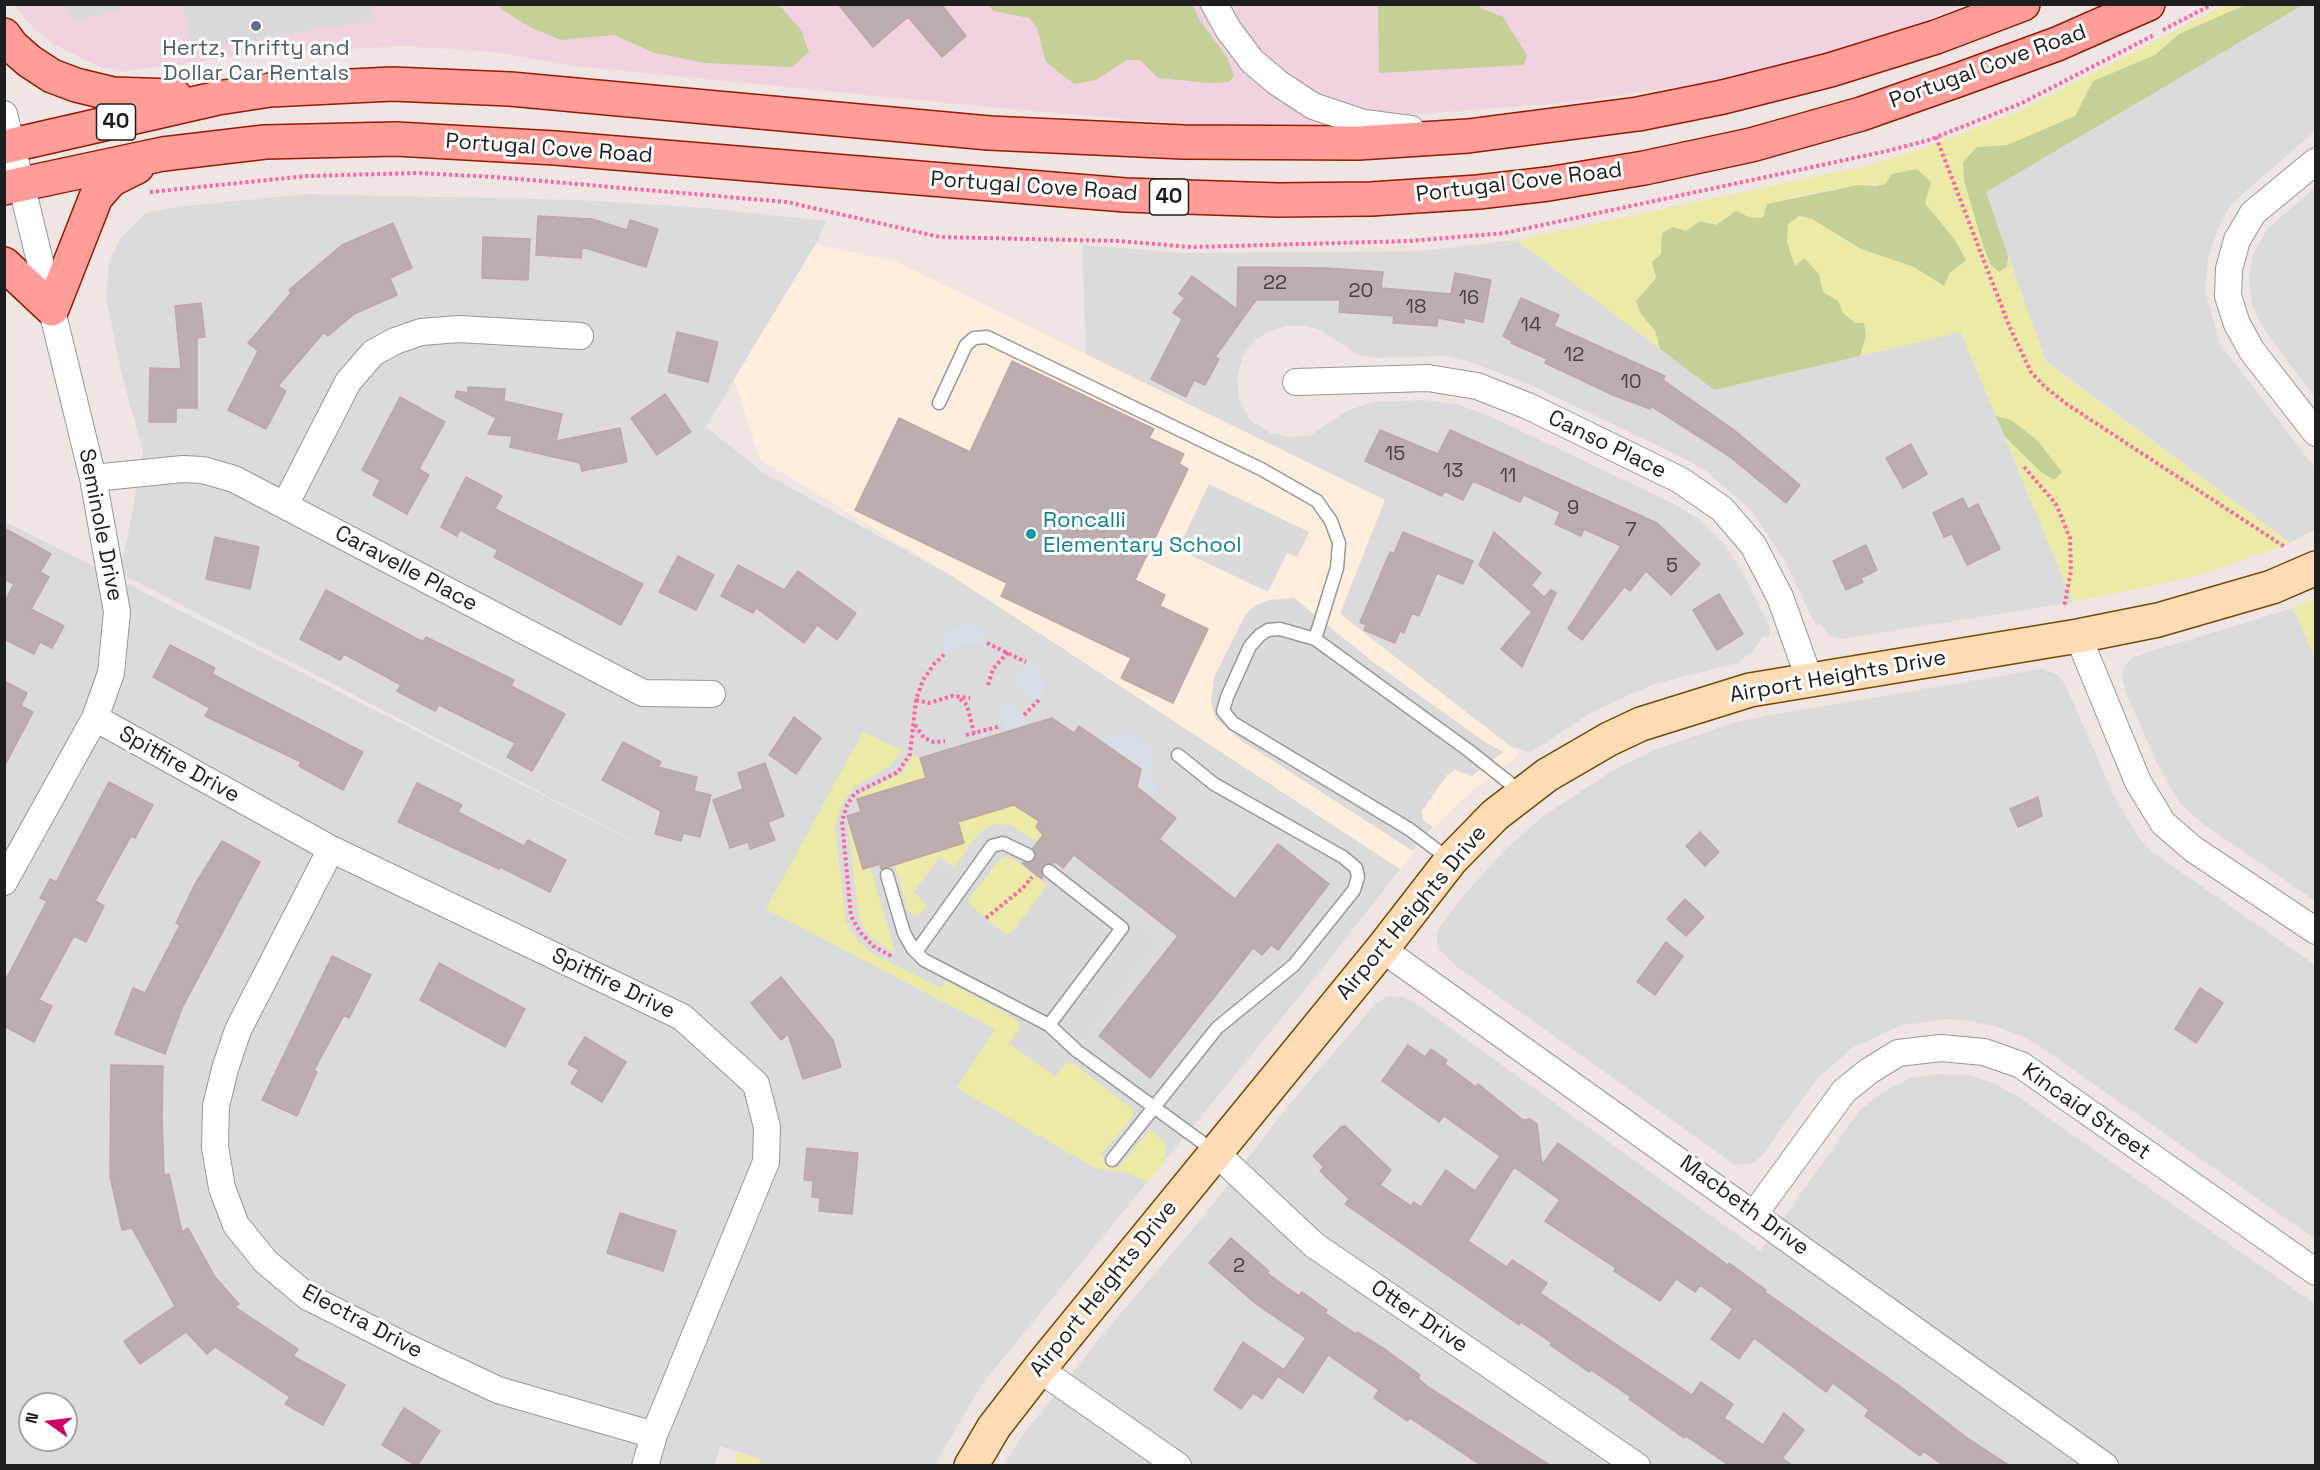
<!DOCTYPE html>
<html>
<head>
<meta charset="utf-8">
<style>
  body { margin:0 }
  #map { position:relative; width:2320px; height:1470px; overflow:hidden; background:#efe5e3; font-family:"Space Grotesk",sans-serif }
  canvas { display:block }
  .frame { position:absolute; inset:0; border:6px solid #1e1e1e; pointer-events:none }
  .north { position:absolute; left:18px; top:1392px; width:60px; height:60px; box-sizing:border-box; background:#fff; border:2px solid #a5a5a5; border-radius:50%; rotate:284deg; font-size:16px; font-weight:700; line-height:24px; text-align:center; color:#1e1e1e }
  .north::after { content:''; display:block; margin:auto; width:21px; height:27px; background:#cc0068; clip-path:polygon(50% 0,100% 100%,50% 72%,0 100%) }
</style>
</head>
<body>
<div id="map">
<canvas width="2320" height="1470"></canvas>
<div class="frame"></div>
<div class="north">N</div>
</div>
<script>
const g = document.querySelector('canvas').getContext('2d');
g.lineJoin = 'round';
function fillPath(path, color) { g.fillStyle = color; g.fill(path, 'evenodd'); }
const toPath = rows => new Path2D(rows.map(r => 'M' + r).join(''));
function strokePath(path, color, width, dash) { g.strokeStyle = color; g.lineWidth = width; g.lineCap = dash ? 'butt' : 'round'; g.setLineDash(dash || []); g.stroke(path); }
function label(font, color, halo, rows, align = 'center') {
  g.font = font + ' "Space Grotesk",sans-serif'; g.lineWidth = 6; g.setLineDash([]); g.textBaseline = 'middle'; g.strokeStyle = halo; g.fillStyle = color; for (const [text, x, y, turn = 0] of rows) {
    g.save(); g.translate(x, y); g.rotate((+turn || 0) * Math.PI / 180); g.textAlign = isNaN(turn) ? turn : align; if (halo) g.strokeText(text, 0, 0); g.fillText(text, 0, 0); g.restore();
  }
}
fillPath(toPath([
  [2303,5,2315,5,2315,131,2231,204,2217,231,2208,259,2205,290,2220,344,2315,468,2315,529,2290,543,2046,361,1985,192],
  [2315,188,2315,398,2262,326,2252,305,2249,277,2253,255,2267,229],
  [307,194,581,200,705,208,826,221,816,244,706,427,765,474,952,576,1400,869,1329,960,982,1384,935,1465,759,1465,760,1459,720,1446,714,1466,5,1465,4,521,674,862,118,572,127,540,143,451,122,376,106,297,109,263,120,239,146,213,177,207],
  [30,1404,66,1404,66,1440,30,1440],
  [1517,240,1714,390,1961,332,2073,602,1842,639,1830,636,1820,624,1816,626,1784,560,1751,510,1706,471,1681,457,1533,386,1471,362,1444,356,1380,358,1360,356,1320,330,1305,326,1288,326,1271,330,1256,339,1243,355,1237,379,1239,399,1250,420,1270,433,1291,437,1311,435,1347,411,1373,402,1424,400,1457,404,1492,417,1676,505,1699,519,1724,544,1743,573,1770,628,1769,637,1763,636,1752,652,1737,663,1654,684,1592,712,1531,752,1512,747,1339,614,1384,500,1086,355,1082,245,1183,253,1421,251],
  [2293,608,2315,658,2315,901,2205,825,2182,806,2159,768,2127,695,2122,679,2123,668,2133,657],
  [2042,669,2058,675,2065,684,2116,800,2140,839,2152,852,2315,965,2315,1239,2044,1049,2022,1036,1995,1026,1968,1021,1946,1019,1902,1025,1852,1048,1816,1080,1761,1157,1750,1164,1735,1165,1456,966,1437,947,1437,931,1463,896,1504,851,1542,817,1612,771,1657,749,1736,722,1771,715],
  [1388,996,1403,997,1420,1006,1760,1251,1860,1110,1883,1092,1911,1078,1938,1074,1970,1075,1995,1084,2020,1098,2315,1304,2315,1465,1003,1466,1022,1436,1099,1339,1203,1217,1285,1110,1376,1003]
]), '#dcdbdb');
fillPath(toPath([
  [14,5,1962,5,1848,53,1760,75,1571,102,1408,115,1299,130,1227,128,990,107,575,66,494,52,404,46,265,53,125,71,100,67,55,45,34,29]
]), '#f1d2e0');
fillPath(toPath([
  [816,244,897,262,1385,500,1340,614,1520,754,1470,793,1437,825,1400,869,952,576,760,459,734,379]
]), '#ffeddd');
fillPath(toPath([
  [2225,5,2247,5,2179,34,2155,55,2093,81,2075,116,2007,145,1977,147,1964,180,1983,246,1991,265,1999,272,2007,267,2008,256,2046,362,2290,543,2211,571,2180,580,2073,602,2005,437,2023,453,2054,460,2038,441,2011,420,1996,416,1961,332,1860,356,1861,350,1855,323,1843,313,1838,301,1823,292,1819,274,1804,259,1795,266,1787,242,1788,224,1799,216,1812,219,1861,249,1914,267,1944,285,1950,273,1885,184,1858,185,1789,197,1763,218,1749,217,1736,211,1716,225,1700,221,1652,262,1656,278,1646,288,1641,314,1655,331,1660,349,1517,240,1866,166,1919,150,2017,112],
  [2315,598,2315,658,2293,608],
  [863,732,902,750,890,766,855,786,841,806,835,828,846,923,858,941,873,954,941,988,946,981,1013,1017,1019,1023,1020,1028,1010,1043,1055,1076,1065,1063,1073,1063,1132,1109,1134,1115,1101,1154,1118,1168,1151,1129,1166,1145,1166,1152,1163,1164,1149,1182,1123,1172,1097,1169,957,1088,995,1029,766,909],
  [913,755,920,758,926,778,857,799,862,793,902,773],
  [1021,803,1039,821,1036,827,1043,835,1038,842,1010,825,996,824,984,829,975,838,955,867,940,857,914,892,927,905,919,915,912,915,908,911,895,866,903,864,901,857,964,843,958,822],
  [847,816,863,869,870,867,895,950,891,952,867,933,859,918],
  [1009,856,1047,885,1015,929,1010,933,1005,934,968,903,969,898,1001,858],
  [737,1452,761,1459,759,1465,735,1465]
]), '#ebeba7');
fillPath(toPath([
  [2247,4,2303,5,1986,192,2008,256,2007,267,1999,272,1991,265,1983,246,1964,180,1963,162,1977,147,2007,145,2075,116,2093,81,2155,55,2179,34],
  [499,5,779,5,801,30,809,52,792,67,705,63,655,53,614,35,560,40,530,27,501,9],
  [987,5,1193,5,1199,19,1228,59,1234,76,1229,82,1210,83,1158,78,1140,60,1127,60,1096,80,1074,84,1046,62,1037,28,1029,18,994,11],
  [1378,5,1479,5,1481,8,1503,17,1527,55,1524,65,1379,73],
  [1917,169,1931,182,1925,203,1955,240,1966,260,1950,273,1944,286,1914,267,1861,249,1812,219,1799,216,1788,224,1787,242,1795,266,1804,258,1819,274,1823,292,1838,301,1843,313,1855,323,1864,323,1866,336,1860,356,1714,390,1660,349,1655,331,1641,314,1636,301,1656,278,1652,262,1661,254,1662,233,1673,227,1686,231,1700,221,1716,225,1736,211,1749,217,1763,218,1767,204,1858,185,1876,186,1885,184,1892,174],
  [1996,416,2011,420,2038,441,2062,472,2054,480,2041,472,2005,437]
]), '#c5d097');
fillPath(toPath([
  [65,5,118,5,119,10,78,20,69,15],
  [183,5,371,5,375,21,337,27,327,25,304,32,194,50],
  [1209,484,1309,532,1297,557,1287,553,1268,592,1178,549],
  [1294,598,1373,662,1482,740,1503,752,1472,776,1455,770,1447,775,1422,811,1423,820,1433,827,1413,851,1242,741,1216,719,1211,703,1214,677,1246,614,1256,605,1270,600],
  [995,832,1009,833,1033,848,1022,863,1009,856,1001,858,969,898,968,903,973,908,1005,934,1011,933,1045,889,1047,885,1042,879,1056,862,1157,939,1055,1077,1009,1043,1020,1028,1019,1023,1013,1017,895,950,885,918,908,911,912,915,919,915,927,905,914,892,935,864,956,877,985,839]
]), '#dadada');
fillPath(toPath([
  [971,623,986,630,987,646,976,643,962,644,949,655,944,651,941,641,949,629],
  [1028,659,1038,667,1044,679,1042,700,1030,700,1015,687,1016,678],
  [1012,702,1019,708,1027,725,1003,733,998,721,998,711,1003,703],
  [1133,733,1153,748,1152,783,1158,787,1151,798,1137,787,1140,769,1101,741,1105,737]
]), '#d8dee5');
const building = toPath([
  [838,4,941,4,966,36,942,57,908,17,873,47,838,4],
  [538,216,592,219,627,230,630,220,658,229,646,267,582,247,581,258,536,255,538,216],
  [393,223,412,268,390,278,397,295,354,314,328,336,324,332,278,386,286,391,266,429,228,410,258,351,248,343,291,293,289,290,342,245,393,223],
  [483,237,530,239,528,280,482,278,483,237],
  [1238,267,1328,268,1383,272,1381,288,1451,294,1455,273,1491,280,1483,322,1464,318,1464,323,1438,318,1437,326,1393,323,1394,316,1339,312,1340,300,1256,300,1215,357,1219,359,1205,385,1194,380,1186,397,1151,379,1182,319,1173,313,1185,298,1179,294,1192,276,1237,309,1238,267],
  [1521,298,1559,315,1554,326,1665,376,1663,380,1734,430,1800,485,1786,503,1729,456,1651,406,1650,409,1613,395,1545,363,1547,359,1511,343,1512,341,1503,336,1521,298],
  [201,303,205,337,197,338,197,408,176,408,176,422,149,422,150,368,181,369,175,306,201,303],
  [677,332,718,342,708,382,668,372,677,332],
  [1012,361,1154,429,1149,438,1184,454,1179,464,1188,469,1135,580,1165,595,1160,606,1208,629,1173,703,1121,678,1131,658,1001,596,1007,583,855,510,899,418,970,452,1012,361],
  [468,387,505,389,504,401,562,414,556,441,620,428,627,462,582,471,580,463,510,447,512,436,488,434,496,418,455,397,457,391,468,393,468,387],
  [665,394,691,432,657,455,631,418,665,394],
  [400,397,445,422,419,469,429,475,407,514,373,495,380,480,362,470,400,397],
  [1380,430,1438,454,1450,430,1657,523,1700,564,1671,595,1646,571,1630,591,1624,587,1582,640,1568,629,1621,546,1584,529,1581,536,1555,524,1560,512,1524,495,1520,502,1473,481,1463,500,1444,491,1442,496,1365,461,1380,430],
  [1911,444,1927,474,1903,488,1886,458,1911,444],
  [466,477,502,496,495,509,643,584,621,625,494,557,498,550,460,530,457,536,441,527,466,477],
  [1963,498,1968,509,1978,504,2000,549,1967,565,1952,534,1944,537,1933,513,1963,498],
  [4,528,51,554,40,572,49,577,31,609,64,626,52,648,40,642,34,654,4,639,4,603,14,584,4,579,4,528],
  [1403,532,1473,561,1463,584,1437,573,1419,616,1412,613,1404,633,1400,631,1395,643,1364,630,1366,625,1360,622,1390,552,1394,553,1403,532],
  [1494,532,1541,573,1531,585,1544,597,1551,590,1556,593,1522,667,1501,649,1532,612,1479,565,1494,532],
  [215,537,259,547,250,589,206,579,215,537],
  [1866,545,1877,570,1861,578,1863,582,1846,590,1833,561,1866,545],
  [678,556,714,575,696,610,659,592,678,556],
  [738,565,784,590,798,571,856,613,837,640,817,625,804,643,756,608,753,613,721,596,738,565],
  [326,590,423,642,426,637,514,680,511,686,565,714,532,771,507,757,515,743,439,705,435,711,397,691,401,685,344,654,340,660,300,639,326,590],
  [1719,594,1743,634,1717,650,1693,610,1719,594],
  [170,645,215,668,212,674,363,752,343,790,299,766,301,762,205,716,210,708,153,677,170,645],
  [4,681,27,693,21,706,33,712,4,767,4,681],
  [794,717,821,738,796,774,769,755,794,717],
  [1052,718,1074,733,1079,726,1141,769,1137,787,1176,818,1159,839,1235,899,1278,844,1329,884,1278,950,1271,945,1262,955,1253,948,1150,1078,1099,1036,1178,936,1074,855,1063,868,1056,862,1043,866,1042,879,1035,874,1022,863,1032,862,1036,858,1033,848,1043,835,1036,827,1039,821,1014,805,958,822,964,843,881,869,880,864,863,869,847,816,861,812,857,799,926,778,920,758,1052,718],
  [623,742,661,762,658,767,697,777,694,791,711,795,700,837,683,833,681,841,655,834,661,811,602,780,623,742],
  [765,763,784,816,768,822,775,840,750,849,748,842,730,848,713,800,743,789,738,773,765,763],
  [109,782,153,805,135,838,131,836,95,901,104,906,86,942,74,936,39,1000,52,1006,34,1042,4,1026,4,983,47,901,40,898,50,879,56,882,109,782],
  [417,783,462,805,458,812,524,846,528,840,566,860,550,892,500,867,499,869,398,822,417,783],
  [2038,797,2042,816,2018,827,2010,809,2038,797],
  [1700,832,1719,852,1705,866,1686,846,1700,832],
  [222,841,260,862,182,1008,165,1054,115,1034,133,988,145,993,180,925,176,923,194,886,222,841],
  [1685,899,1704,917,1686,936,1667,919,1685,899],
  [1666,942,1683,956,1655,995,1637,982,1666,942],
  [332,956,371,975,349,1018,344,1015,314,1070,317,1072,297,1116,262,1100,332,956],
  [439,963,525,1009,505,1047,420,1000,439,963],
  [781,977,833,1040,841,1067,803,1079,788,1034,781,1040,751,1003,781,977],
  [2200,988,2223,1003,2196,1043,2175,1029,2200,988],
  [585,1037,626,1062,602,1102,571,1083,579,1070,568,1064,585,1037],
  [1408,1045,1425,1057,1431,1049,1447,1060,1445,1064,1476,1087,1478,1084,1523,1120,1530,1119,1537,1124,1542,1165,1558,1143,1728,1265,1729,1263,1766,1290,1765,1292,1901,1387,1970,1440,2010,1466,1944,1466,1923,1451,1920,1456,1865,1416,1869,1410,1833,1383,1826,1392,1754,1338,1739,1359,1711,1339,1733,1309,1700,1285,1695,1292,1676,1279,1660,1301,1614,1271,1616,1268,1545,1221,1560,1200,1514,1167,1468,1241,1507,1267,1512,1260,1547,1283,1540,1293,1692,1395,1701,1382,1733,1404,1724,1418,1763,1445,1784,1413,1804,1430,1782,1458,1793,1466,1730,1466,1686,1436,1684,1438,1629,1399,1631,1397,1591,1370,1589,1372,1550,1345,1552,1343,1521,1322,1519,1325,1345,1204,1349,1199,1320,1171,1324,1167,1313,1156,1341,1127,1345,1126,1391,1170,1380,1185,1411,1206,1414,1202,1421,1207,1446,1170,1475,1191,1500,1156,1444,1116,1439,1122,1382,1081,1408,1045],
  [111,1065,163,1066,162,1117,164,1175,169,1174,182,1232,188,1228,215,1277,239,1304,235,1307,298,1349,293,1356,345,1385,323,1425,285,1404,290,1397,215,1347,207,1354,186,1332,140,1364,124,1341,175,1306,132,1228,122,1230,110,1176,111,1065],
  [807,1148,858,1153,852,1214,819,1211,820,1198,812,1197,813,1181,804,1180,807,1148],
  [620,1213,676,1231,663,1271,607,1253,620,1213],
  [1231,1238,1269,1271,1267,1273,1299,1296,1302,1292,1327,1310,1325,1313,1356,1334,1357,1332,1386,1350,1420,1375,1418,1378,1428,1387,1551,1466,1482,1466,1410,1418,1407,1421,1377,1400,1374,1398,1379,1390,1328,1355,1303,1393,1279,1377,1306,1338,1256,1304,1209,1263,1231,1238],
  [1243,1342,1283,1369,1262,1399,1253,1393,1241,1409,1214,1390,1243,1342],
  [404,1408,440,1431,417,1466,382,1445,404,1408]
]);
fillPath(building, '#bcadae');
strokePath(building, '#c1a5a7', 1.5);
const lane = toPath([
  [939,403,966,345,974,338,987,337,1261,469,1317,501,1331,521,1339,543,1337,568,1315,639],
  [1450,860,1409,829,1233,723,1223,711,1227,697,1250,646,1260,635,1268,630,1280,629,1315,639,1468,750,1521,792],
  [1049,871,1122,928,1049,1025],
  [887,875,904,933,913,949,924,960,1049,1025,1077,1051,1214,1151],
  [916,952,992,846,1003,843,1028,855],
  [1112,1160,1217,1028,1294,965,1354,890,1358,877,1356,868,1343,857,1214,784,1178,755]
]);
const street = toPath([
  [1214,4,1228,29,1252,61,1278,83,1313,106,1364,123,1411,129],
  [4,114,93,478,117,612,111,673,95,718,4,882],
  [2316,161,2253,213,2237,240,2229,269,2228,296,2237,324,2252,351,2316,433],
  [1296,382,1428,378,1477,386,1528,406,1680,480,1722,509,1753,545,1780,597,1809,678],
  [93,478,183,469,203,470,234,479,643,693,712,694],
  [285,505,348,382,373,353,395,341,421,332,459,329,580,336],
  [2078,636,2138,782,2163,823,2193,849,2316,931],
  [95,718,331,849,682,1017,756,1084,767,1127,766,1162,654,1435,645,1466],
  [331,849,238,1030,225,1069,216,1106,215,1147,222,1188,236,1225,266,1262,308,1297,411,1349,498,1390,654,1435],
  [1382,949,2105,1466],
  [1215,1152,1314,1245,1637,1466],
  [1755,1213,1844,1091,1869,1071,1898,1053,1941,1048,1984,1052,2021,1065,2316,1272],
  [1039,1369,1178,1466]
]);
const secondary = toPath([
  [971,1466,994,1427,1039,1369,1382,949,1451,860,1495,815,1547,775,1609,739,1641,724,1750,690,2078,636,2158,620,2272,587,2316,568]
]);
const primary = toPath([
  [4,35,12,46,29,61,52,76,76,85,113,94,175,96],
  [4,147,218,98,270,90,392,84,510,89,989,133,1183,142,1358,143,1468,136,1638,114,1723,97,1830,70,1936,37,2023,4],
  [4,188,163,154,265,142,396,139,555,148,1125,195,1278,200,1371,199,1478,192,1548,184,1644,168,1751,145,1861,114,1958,80,2057,44,2148,4],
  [4,264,52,309,96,197,111,180,137,167]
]);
strokePath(lane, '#989898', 15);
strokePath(street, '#989898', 28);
strokePath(secondary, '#794801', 36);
strokePath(primary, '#981800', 36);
strokePath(toPath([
  [2163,30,2213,4],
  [1936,137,2010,328,2031,372,2045,387,2068,405,2285,547],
  [150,192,307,176,417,173,495,177,787,202,940,237,1119,241,1192,247,1411,241,1505,233,1887,151,1929,140,2022,103,2154,35],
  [2024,467,2056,504,2070,538,2071,571,2064,607],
  [987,643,1026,662],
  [988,685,993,669,1009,651],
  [960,699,967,705,974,733],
  [916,700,929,703,952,696,970,698],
  [1024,715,1039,700],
  [915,725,924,738,934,742,945,741],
  [966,735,1001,726],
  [986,918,1023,888,1032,877],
  [891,956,873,946,860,932,851,916,842,821,847,805,855,793,898,772,910,754,916,700,923,680,934,664,946,653]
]), '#fe65a4', 4, [3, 3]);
strokePath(lane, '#fff', 12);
strokePath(street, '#fff', 26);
strokePath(secondary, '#fcdbb5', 33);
strokePath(primary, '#ff9e99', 33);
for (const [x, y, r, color] of [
  [256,26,6,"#5c6f8a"],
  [1031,534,6,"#0f9aa8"]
]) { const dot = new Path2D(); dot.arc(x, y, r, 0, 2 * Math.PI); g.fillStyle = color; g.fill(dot); strokePath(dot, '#fff', 2); }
label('20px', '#464242', null, [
  ["22",1275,284],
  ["20",1361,292],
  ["16",1469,299],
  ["18",1416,308],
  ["14",1531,326],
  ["12",1574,356],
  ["10",1631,383],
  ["15",1395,455],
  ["13",1453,472],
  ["11",1508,477],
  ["9",1573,509],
  ["7",1631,531],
  ["5",1672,567],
  ["2",1239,1267]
]);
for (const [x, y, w] of [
  [116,122,39],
  [1169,197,39]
]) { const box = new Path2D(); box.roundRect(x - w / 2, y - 18, w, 36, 4.5); g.fillStyle = '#fff'; g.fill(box); strokePath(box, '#1e1e1e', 1.5); }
label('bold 21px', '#1e1e1e', null, [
  ["40",116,122],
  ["40",1169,197]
]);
label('22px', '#4e5e75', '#fff', [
  ["Hertz, Thrifty and",256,49],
  ["Dollar Car Rentals",256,74]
]);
label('22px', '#1e1e1e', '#fff', [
  ["Portugal Cove Road",1988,67,-20],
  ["Portugal Cove Road",549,149,4],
  ["Portugal Cove Road",1519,183,-7],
  ["Portugal Cove Road",1034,187,4],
  ["Canso Place",1607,445,26],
  ["Seminole Drive",100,525,79],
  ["Caravelle Place",406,569,28],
  ["Airport Heights Drive",1838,677,-10],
  ["Spitfire Drive",179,765,29],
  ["Airport Heights Drive",1412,913,-50],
  ["Spitfire Drive",613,984,26],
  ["Kincaid Street",2086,1112,35],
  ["Macbeth Drive",1744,1206,36],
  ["Airport Heights Drive",1104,1289,-51],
  ["Otter Drive",1419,1317,34],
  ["Electra Drive",362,1322,28]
]);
label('22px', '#0d838f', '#fff', [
  ["Roncalli",1043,521],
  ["Elementary School",1043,546]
], 'left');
</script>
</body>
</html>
